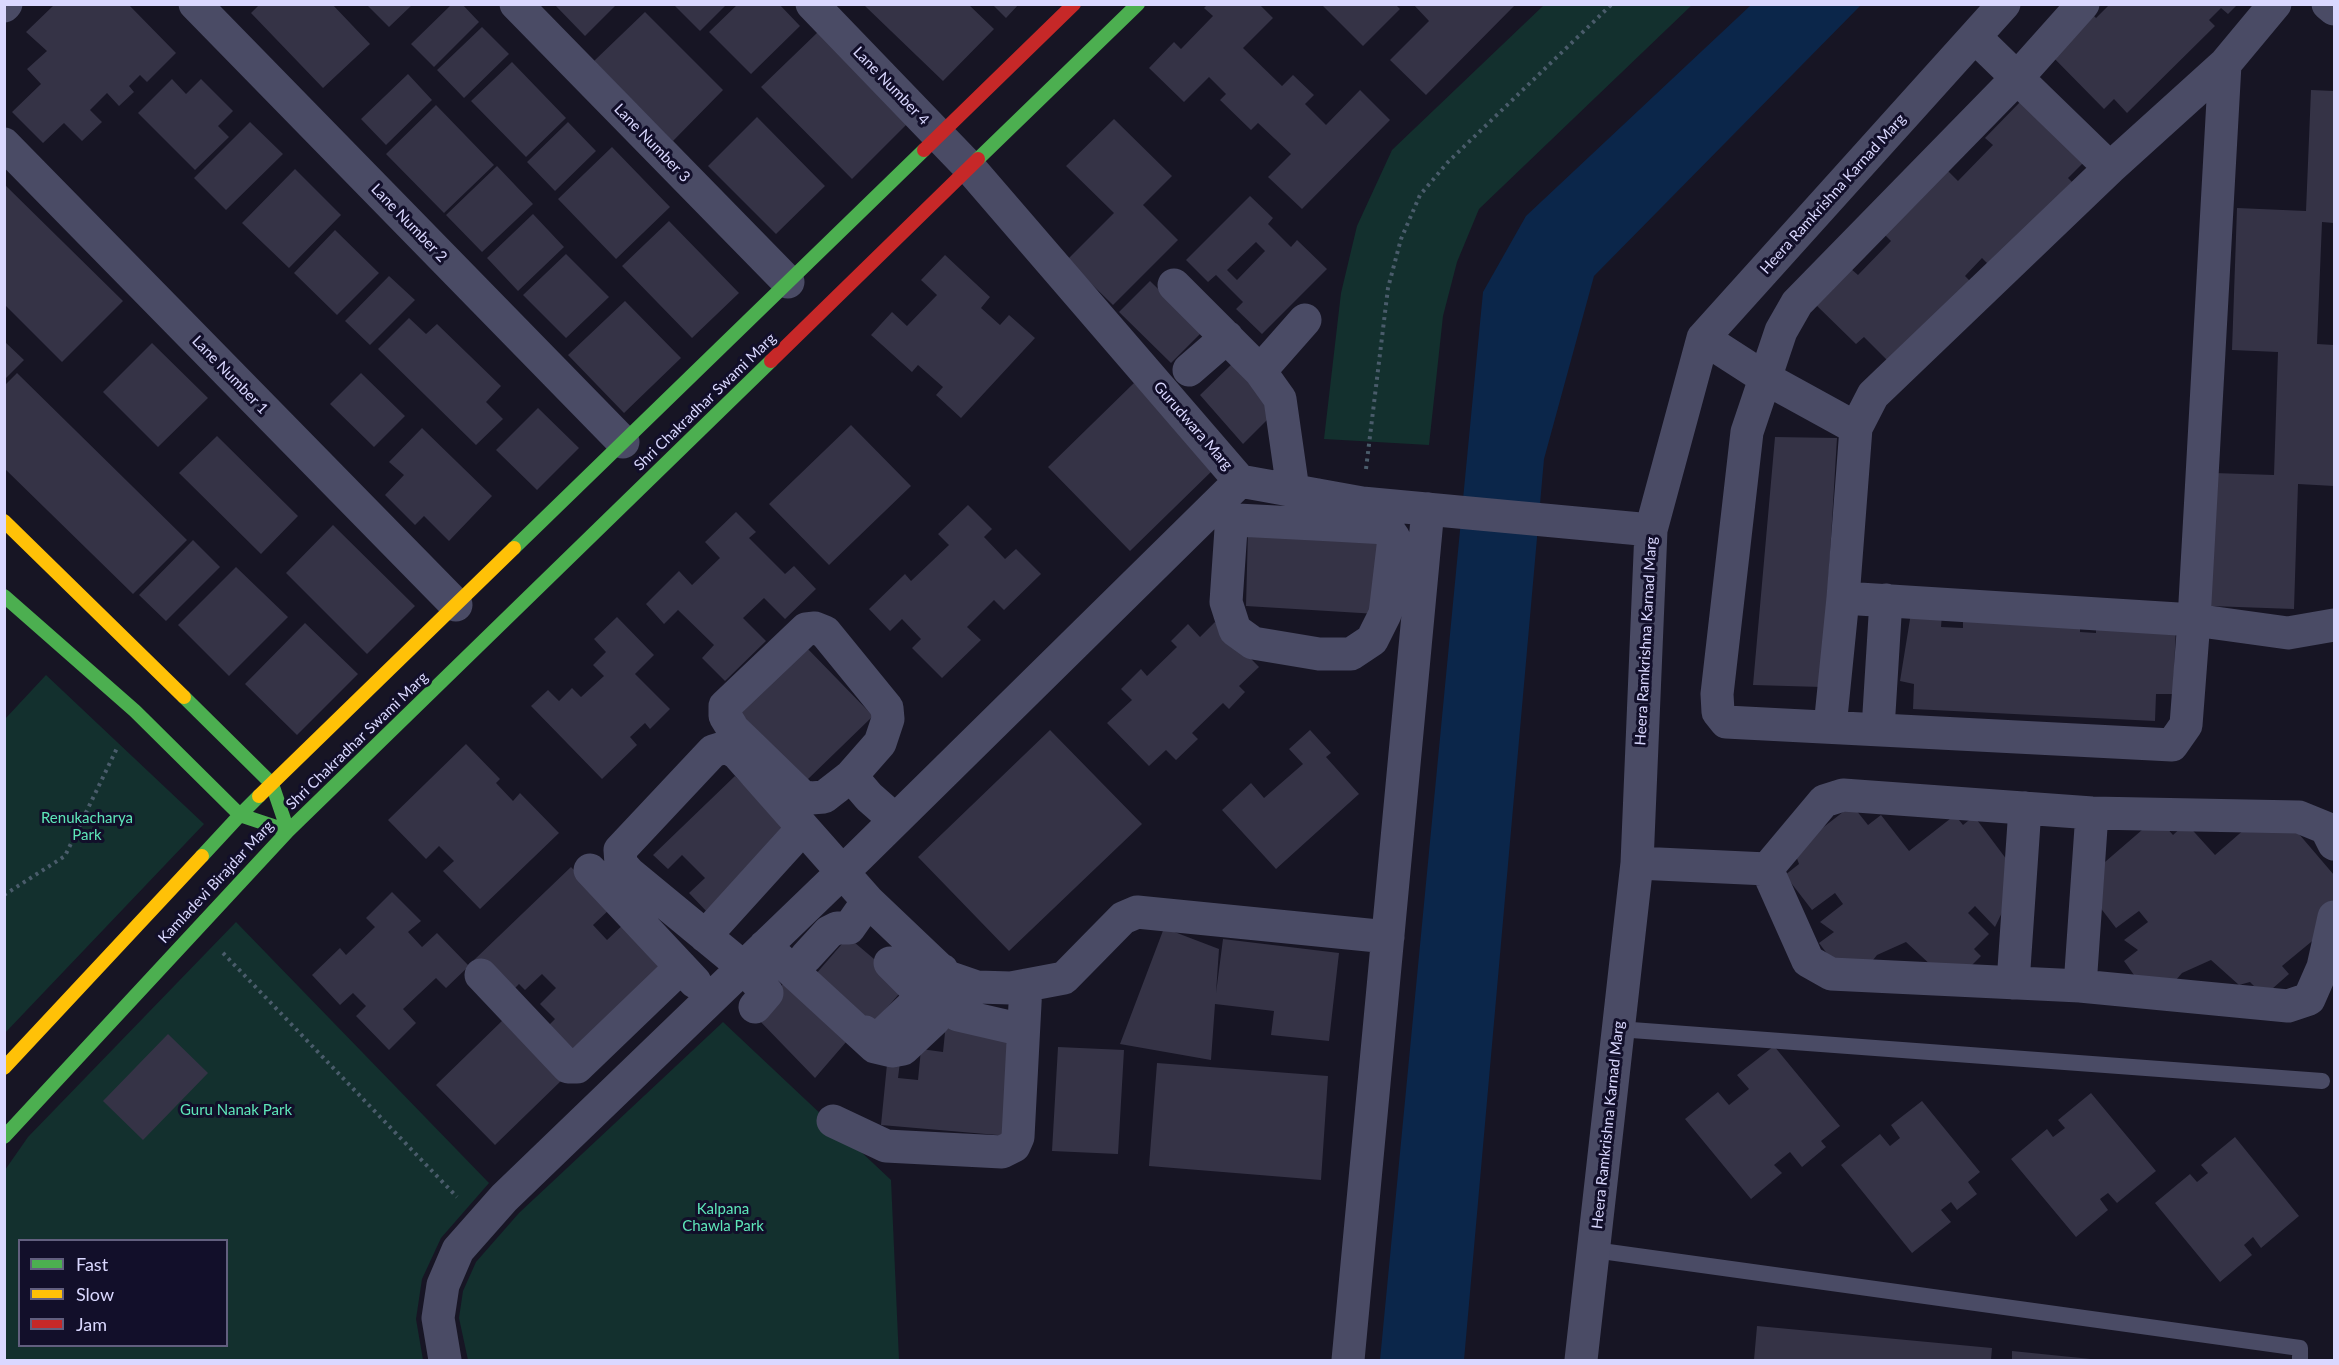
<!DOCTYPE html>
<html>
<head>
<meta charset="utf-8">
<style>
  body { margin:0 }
  #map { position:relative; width:2339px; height:1365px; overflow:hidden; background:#171524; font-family:Lato,sans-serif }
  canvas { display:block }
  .frame { position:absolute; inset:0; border:6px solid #dad8ff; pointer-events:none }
  .legend { position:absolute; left:18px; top:1239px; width:210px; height:108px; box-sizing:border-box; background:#120f2a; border:2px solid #625f7f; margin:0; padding:8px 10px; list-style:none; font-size:18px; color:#dad8ff }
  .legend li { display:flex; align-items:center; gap:12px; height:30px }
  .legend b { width:30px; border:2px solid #625f7f }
</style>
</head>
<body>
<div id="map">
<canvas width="2339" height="1365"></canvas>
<div class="frame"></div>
<ul class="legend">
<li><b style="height:8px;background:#4caf50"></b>Fast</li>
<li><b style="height:8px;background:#ffc107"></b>Slow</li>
<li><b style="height:8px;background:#c62828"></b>Jam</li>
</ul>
</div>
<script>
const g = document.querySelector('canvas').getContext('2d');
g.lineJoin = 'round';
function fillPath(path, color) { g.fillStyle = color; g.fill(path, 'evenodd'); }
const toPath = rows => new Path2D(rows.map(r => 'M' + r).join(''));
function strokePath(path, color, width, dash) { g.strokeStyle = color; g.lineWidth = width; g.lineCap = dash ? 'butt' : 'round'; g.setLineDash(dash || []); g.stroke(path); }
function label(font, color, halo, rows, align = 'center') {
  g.font = font + ' Lato,sans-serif'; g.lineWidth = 6; g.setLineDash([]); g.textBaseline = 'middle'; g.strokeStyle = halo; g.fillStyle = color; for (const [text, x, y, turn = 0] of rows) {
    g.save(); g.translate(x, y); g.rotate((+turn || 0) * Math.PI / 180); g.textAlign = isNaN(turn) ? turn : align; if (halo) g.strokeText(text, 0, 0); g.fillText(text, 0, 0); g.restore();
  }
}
fillPath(toPath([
  [1544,5,1692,5,1479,209,1457,262,1443,316,1429,445,1324,439,1341,293,1357,226,1392,150],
  [46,675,204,824,5,1033,5,719],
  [236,922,489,1183,441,1238,422,1279,416,1319,423,1360,5,1360,5,1170,28,1137],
  [20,1240,226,1240,226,1346,20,1346],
  [723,1022,891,1180,899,1360,468,1360,459,1318,463,1291,476,1262,519,1213]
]), '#13302e');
fillPath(toPath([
  [1751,5,1861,5,1594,276,1544,459,1464,1360,1380,1360,1483,292,1526,216]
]), '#0b264a');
fillPath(toPath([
  [260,4,332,4,370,44,323,88,251,13],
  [452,4,462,4,479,22,434,67,411,44],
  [554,4,617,4,585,36],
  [673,4,727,4,700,31],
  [738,4,779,4,800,26,751,74,709,32],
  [867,4,968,4,994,29,943,81,865,6],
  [992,4,1019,4,1006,18],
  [1208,4,1259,4,1273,18,1243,48,1282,86,1293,75,1314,95,1305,104,1326,125,1360,90,1390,120,1302,209,1268,177,1291,154,1258,123,1251,130,1220,100,1226,94,1209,77,1184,102,1149,68,1174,42,1181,49,1213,16,1204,8],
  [1321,4,1395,4,1400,9,1363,46],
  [1413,4,1516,4,1426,95,1390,60,1429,21],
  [2110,4,2238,4,2228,14,2221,8,2209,20,2215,26,2127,113,2114,99,2104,109,2047,51,2088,10,2096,18],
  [54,5,129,5,176,53,147,82,140,75,129,86,134,92,119,106,107,93,90,110,102,122,82,141,64,123,43,143,12,112,41,84,27,69,47,51,26,32],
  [367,5,412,5,389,27],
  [645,12,723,90,673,141,594,61],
  [482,27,509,54,464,98,437,70],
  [818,32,908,123,852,179,761,87],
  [512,62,566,118,526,157,471,101],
  [408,74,432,100,386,145,361,119],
  [172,79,186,94,201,79,233,111,218,126,229,137,195,170,138,113],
  [2311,90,2334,91,2334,223,2322,222,2317,344,2334,345,2334,486,2298,484,2294,609,2210,606,2214,473,2274,475,2278,352,2232,350,2237,208,2306,211],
  [2021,101,2084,162,2068,178,2072,182,1989,265,1982,258,1965,276,1972,283,1891,364,1864,337,1856,344,1814,303,1850,268,1858,275,1891,241,1883,233,1947,170,1958,181,1993,145,1985,138],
  [436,105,494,165,444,213,386,154],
  [757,117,825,186,776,234,708,166],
  [1114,119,1172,176,1143,205,1178,240,1113,305,1067,260,1114,213,1066,166],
  [250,122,283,154,226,210,194,178],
  [568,122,596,151,555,191,527,162],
  [612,147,670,207,616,259,558,199],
  [497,166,533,204,482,252,446,215],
  [295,169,341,215,289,268,242,223],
  [4,184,123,301,62,362,4,304],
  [1250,196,1273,218,1268,224,1291,247,1297,240,1327,269,1262,334,1236,309,1243,302,1216,275,1208,282,1186,260],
  [1256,242,1265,251,1237,280,1227,270],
  [533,214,564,247,518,291,487,258],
  [669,221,739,293,692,338,622,266],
  [335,230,379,273,337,315,294,273],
  [566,254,609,297,566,338,523,295],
  [945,255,990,297,981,308,1000,325,1009,315,1035,338,961,418,936,395,943,387,918,365,912,372,871,335,892,312,907,326,937,295,921,280],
  [389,276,415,300,370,345,345,321],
  [1150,281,1202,332,1171,363,1119,312],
  [625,301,681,358,624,413,568,355],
  [409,318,426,334,437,324,501,386,486,402,503,419,476,445,378,349],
  [4,341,24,360,4,380],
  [152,343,208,398,158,447,103,392],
  [1232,364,1277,410,1243,444,1200,395],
  [17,373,187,540,133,594,4,468,4,386],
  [361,373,405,416,374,447,330,404],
  [1134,383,1216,467,1130,551,1048,467],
  [538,408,579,448,537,490,496,450],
  [851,425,911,486,829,565,769,504],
  [422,428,492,496,449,541,424,516,415,525,385,495,404,475,389,462],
  [217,436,298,516,261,554,179,473],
  [1775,437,1837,438,1822,687,1753,685],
  [968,505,992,529,984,537,1005,559,1016,549,1041,574,1004,610,994,600,967,627,981,640,942,678,912,648,921,639,902,619,890,631,869,609,905,574,911,581,949,545,938,534],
  [736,512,756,532,749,538,785,574,794,566,816,589,785,619,764,598,743,618,766,641,725,681,702,658,714,645,678,610,664,624,646,604,679,571,692,585,720,558,705,542],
  [333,525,415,606,367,654,286,573],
  [1248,530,1384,541,1377,614,1246,606],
  [193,540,220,567,166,621,139,595],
  [236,567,288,617,229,676,178,625],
  [1911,613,1942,615,1941,627,1963,628,1963,616,2080,621,2080,632,2096,633,2096,622,2176,626,2173,694,2156,694,2155,721,1913,709,1914,684,1900,681],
  [617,617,654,655,635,674,670,709,650,729,645,723,630,737,637,745,602,779,531,706,548,690,559,701,572,688,581,697,604,676,593,665,606,652,594,639],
  [1215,622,1259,667,1239,686,1245,692,1229,709,1223,703,1192,733,1198,739,1176,760,1166,750,1149,766,1107,723,1132,700,1121,689,1141,669,1147,676,1177,647,1171,641,1188,624,1200,637],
  [305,623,358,674,297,735,245,684],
  [805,646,873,716,806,781,738,711],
  [1050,730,1142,824,1009,951,918,857],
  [1310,730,1331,753,1326,757,1359,794,1276,869,1222,810,1251,783,1264,798,1303,764,1289,749],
  [466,744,500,779,496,783,513,801,520,793,559,833,480,909,443,871,454,861,439,846,426,859,388,820],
  [735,776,791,833,708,913,689,893,705,878,682,855,668,869,653,855],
  [1852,805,1868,825,1881,815,1909,851,1955,815,1963,825,1974,816,2010,864,2010,896,1995,927,1975,906,1968,913,1989,934,1974,949,1981,956,1959,978,1934,968,1906,942,1877,955,1866,969,1840,971,1819,943,1834,932,1820,922,1843,904,1835,893,1812,910,1785,875,1799,864,1794,850],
  [2281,813,2334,875,2334,923,2282,966,2289,974,2264,996,2250,982,2239,985,2211,960,2182,973,2170,987,2144,989,2124,961,2138,950,2124,940,2148,922,2139,911,2116,928,2089,893,2098,868,2157,817,2173,835,2186,823,2215,855,2262,814],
  [571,867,611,908,593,925,607,940,628,920,667,960,571,1053,546,1028,555,1019,540,1004,556,988,542,974,525,990,519,984,508,995,474,960],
  [392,892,421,921,408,932,422,947,437,933,469,966,446,988,436,978,403,1009,416,1023,389,1050,356,1016,366,1006,353,993,340,1005,312,975,340,948,346,955,375,927,366,918],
  [1164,928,1219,949,1216,993,1223,939,1339,953,1329,1041,1271,1035,1274,1011,1215,1004,1211,1060,1120,1044],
  [848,937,906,986,871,1026,815,975],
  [787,979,853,1034,815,1078,756,1017],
  [505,1018,564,1078,495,1145,436,1085],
  [946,1023,1009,1032,1009,1136,881,1125,888,1054,901,1054,898,1078,918,1080,921,1049,943,1052],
  [168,1034,208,1073,143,1140,103,1101],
  [1774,1046,1840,1126,1821,1141,1826,1147,1802,1167,1790,1152,1774,1165,1782,1173,1751,1199,1685,1119,1718,1092,1729,1105,1749,1089,1737,1075],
  [1058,1047,1124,1050,1118,1154,1052,1151],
  [1157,1063,1328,1076,1321,1180,1149,1166],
  [2091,1093,2156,1171,2117,1203,2108,1193,2100,1199,2108,1210,2076,1237,2011,1159,2047,1129,2053,1137,2065,1128,2058,1120],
  [1922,1101,1980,1172,1968,1182,1977,1194,1957,1210,1951,1202,1941,1210,1951,1222,1912,1253,1841,1165,1880,1134,1890,1146,1900,1138,1891,1125],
  [2235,1137,2299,1216,2261,1248,2253,1237,2244,1245,2252,1255,2220,1282,2155,1203,2190,1174,2197,1182,2208,1173,2201,1165],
  [1757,1326,1992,1348,1991,1360,1754,1360],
  [2012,1351,2091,1359,2091,1360,2012,1360]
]), '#353346');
strokePath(toPath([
  [1366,469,1388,288,1401,239,1420,195,1448,162,1612,4],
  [4,895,65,856,118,746],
  [223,953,457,1197]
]), '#4a5c6b', 4, [3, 4.5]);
strokePath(toPath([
  [1618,1029,2322,1081],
  [1594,1250,2300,1348,2300,1360]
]), '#4a4b65', 16);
strokePath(toPath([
  [195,4,623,442],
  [516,4,788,282],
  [812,4,970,168,1240,481,1362,503,1651,530],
  [2083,4,2016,79,1797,303,1781,331,1747,432,1717,694,1718,712,1726,722,2172,745,2186,725,2194,620,2288,633,2334,625],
  [2328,4,2334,9],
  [4,6,6,4],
  [1975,37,2110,168],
  [2225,64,2194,620,1843,598,1856,428,1873,395,2110,168,2225,64,2275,4],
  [4,144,456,605],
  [1174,285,1260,371,1280,399,1293,490],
  [1703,338,1765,378,1856,428],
  [1189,370,1227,337],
  [1260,371,1305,320],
  [1315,524,1387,528,1394,538,1385,614,1372,640,1351,654,1319,654,1253,643,1235,630,1226,602,1231,529,1237,520,1315,524,1318,495],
  [1830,727,1843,598],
  [1878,729,1886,600],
  [851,776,880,743,888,719,887,708,825,632,815,628,806,629,725,706,725,716,733,729,802,796,811,798,824,797,851,776,869,797,894,819],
  [1637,863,1767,869],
  [1767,869,1808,961,1831,974,2080,986,2288,1006,2309,999,2323,967,2334,917],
  [1767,869,1824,801,1843,795,2092,813,2299,817,2326,828,2334,844],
  [590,870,695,982],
  [705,936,803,828],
  [765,946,875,1047,892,1051,903,1049,934,1020,948,977],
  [806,957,829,932,837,928,849,928,868,901],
  [890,963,923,996],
  [481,975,568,1067,577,1067,681,967],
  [2013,983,2025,808],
  [2080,986,2092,813],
  [939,1004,958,1015,1023,1030],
  [755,1007,767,993,743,967,629,873,621,864,620,850,713,751,726,747,737,753,868,901,948,977,977,987,1011,988,1064,978,1123,918,1137,912,1388,937],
  [865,1032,870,1038,883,1034,925,994,942,970],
  [833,1121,886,1146,1002,1152,1014,1146,1018,1137,1026,985],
  [445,1360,438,1318,443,1285,458,1250,504,1198,859,856,1240,481],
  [1348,1360,1428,509],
  [1581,1360,1637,863,1651,530,1703,338,2004,4]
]), '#4a4b65', 33);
strokePath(toPath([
  [978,159,1138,4],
  [514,548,924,150],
  [4,596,135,711,240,815,202,856],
  [259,796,240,815,288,831,771,361],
  [4,1137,288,831,272,784,184,697]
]), '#4caf50', 14);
strokePath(toPath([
  [4,521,184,697],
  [259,796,514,548],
  [4,1068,202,856]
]), '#ffc107', 14);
strokePath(toPath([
  [924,150,1074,4],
  [771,361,978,159]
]), '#c62828', 14);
label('15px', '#dad8ff', '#120f2a', [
  ["Lane Number 4",891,86,46],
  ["Lane Number 3",652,143,46],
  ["Heera Ramkrishna Karnad Marg",1833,194,-48],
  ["Lane Number 2",409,223,46],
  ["Lane Number 1",230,375,46],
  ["Shri Chakradhar Swami Marg",705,402,-44],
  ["Gurudwara Marg",1193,426,49],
  ["Heera Ramkrishna Karnad Marg",1646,641,-87],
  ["Shri Chakradhar Swami Marg",357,741,-44],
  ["Kamladevi Birajdar Marg",216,882,-47],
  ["Heera Ramkrishna Karnad Marg",1608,1125,-84]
]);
label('15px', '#5ee6b9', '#120f2a', [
  ["Renukacharya",87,818],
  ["Park",87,835],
  ["Guru Nanak Park",236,1110],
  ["Kalpana",723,1209],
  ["Chawla Park",723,1226]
]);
</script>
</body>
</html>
